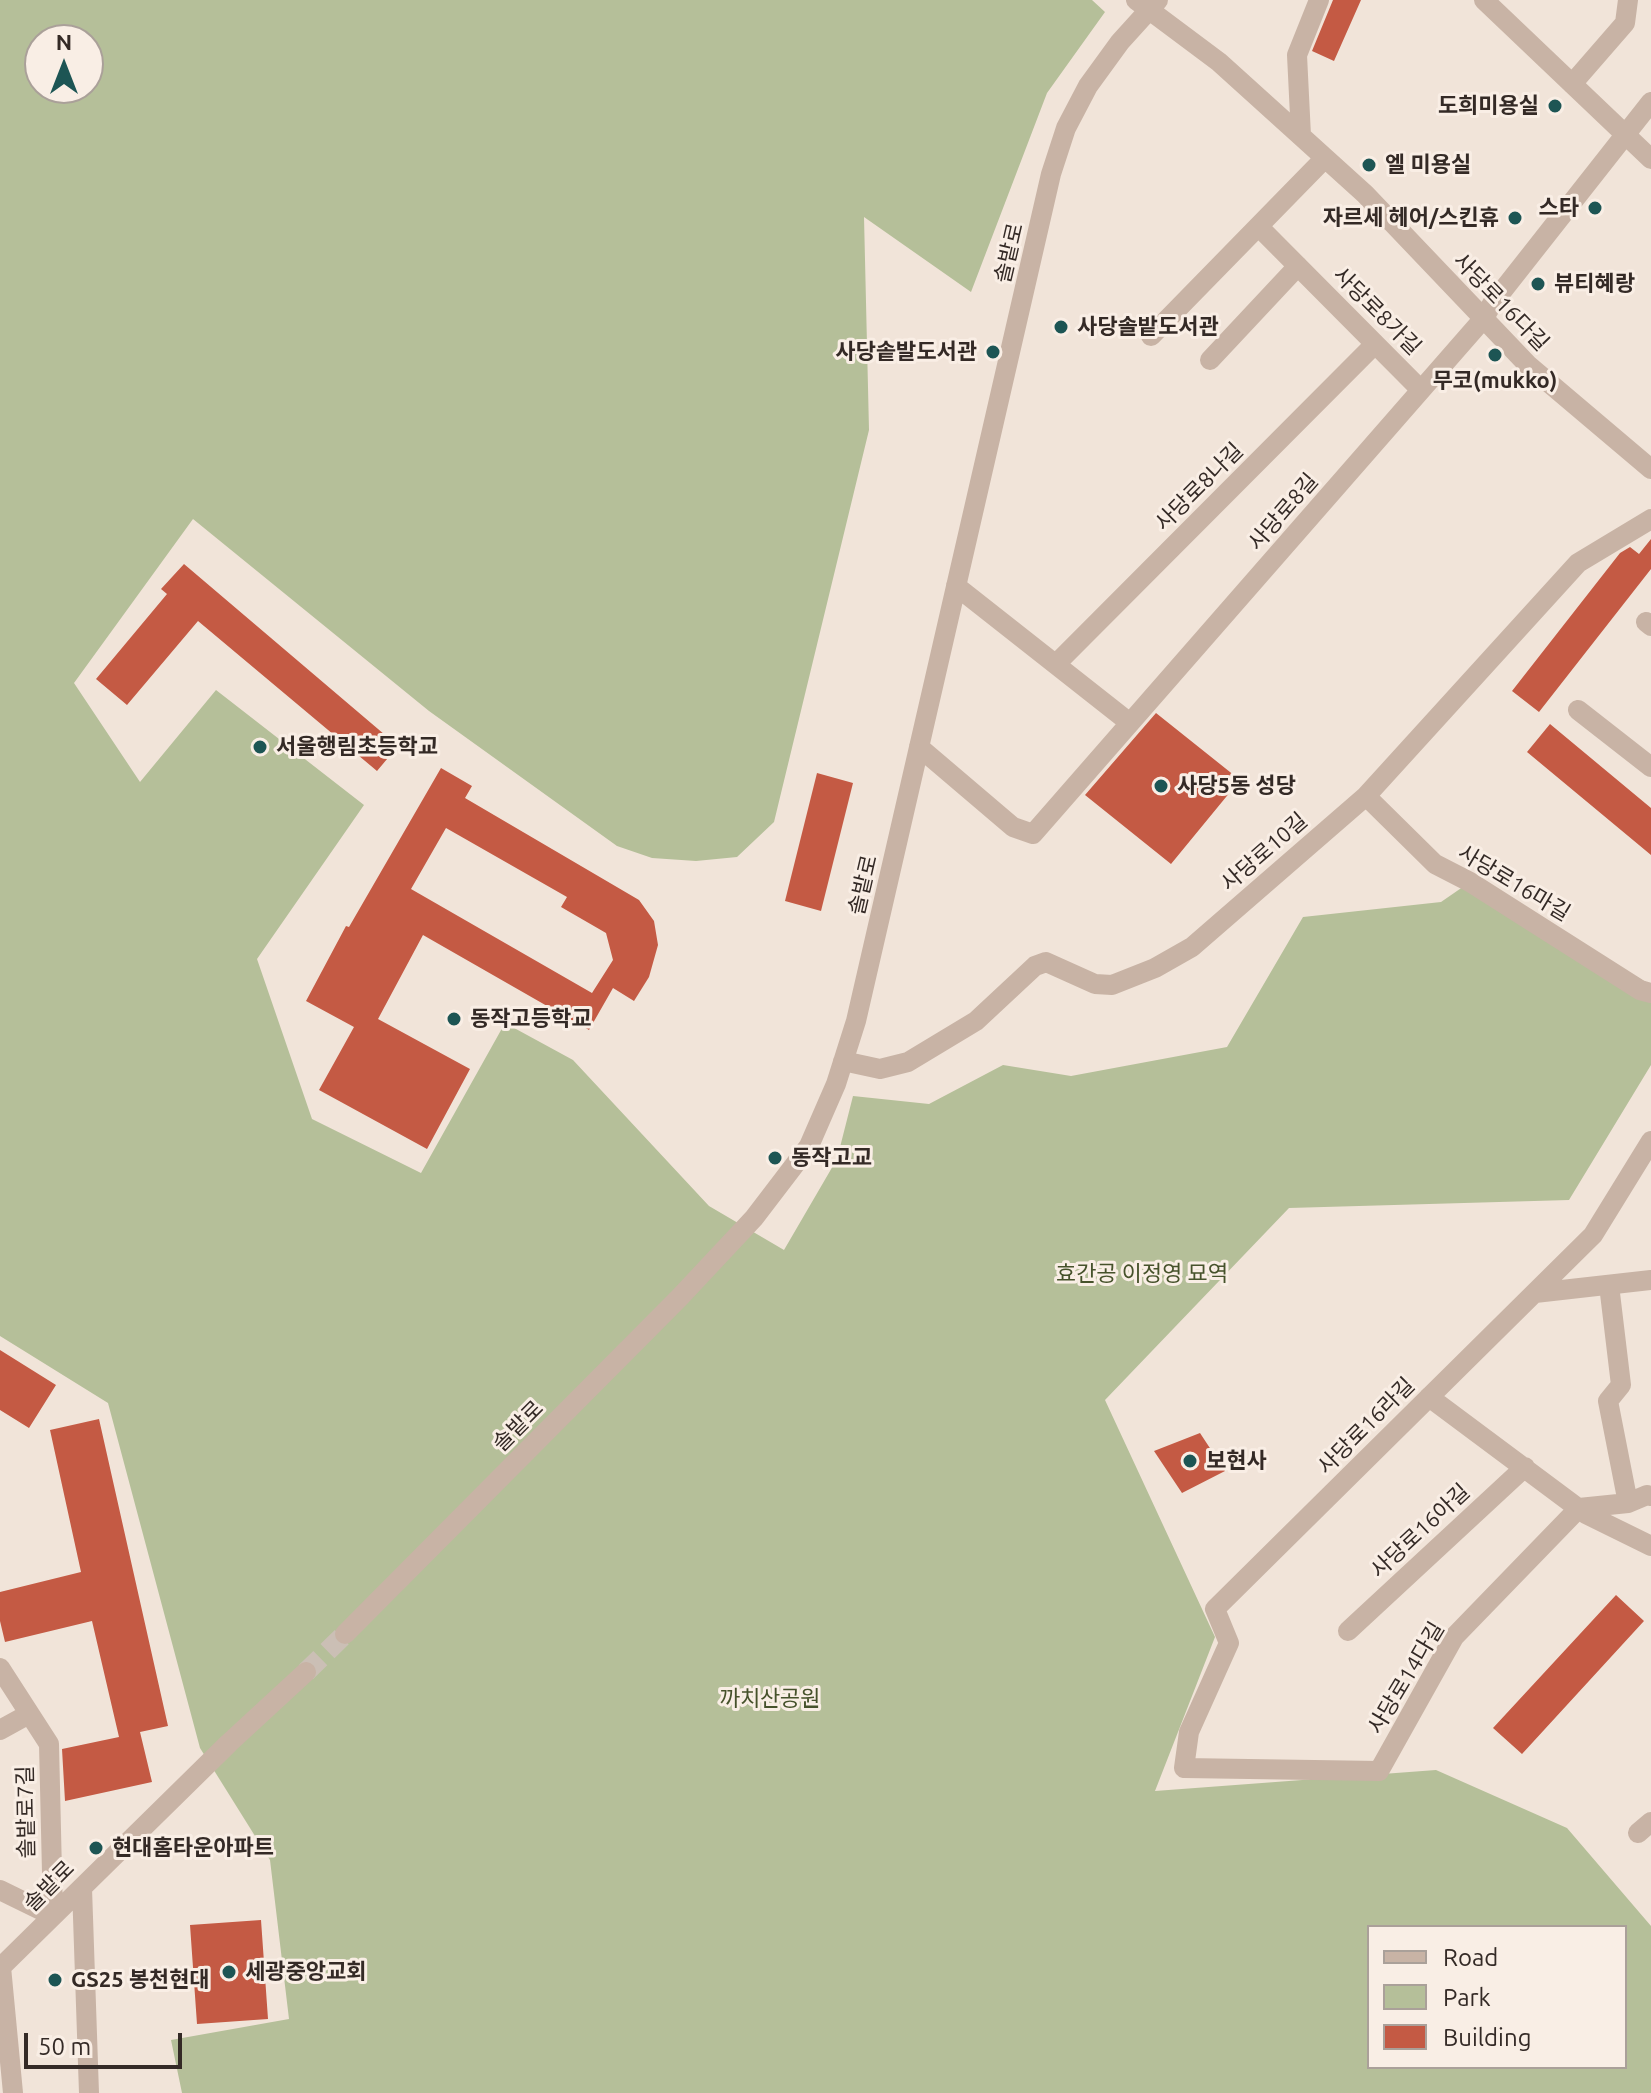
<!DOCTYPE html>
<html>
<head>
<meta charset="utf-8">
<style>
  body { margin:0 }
  #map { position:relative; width:1651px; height:2093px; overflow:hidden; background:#f1e4d9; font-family:Ubuntu,sans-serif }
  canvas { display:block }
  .legend { position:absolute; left:1367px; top:1925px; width:260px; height:144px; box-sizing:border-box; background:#f9eee5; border:2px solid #aaa099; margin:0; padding:10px 14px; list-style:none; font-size:24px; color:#342a26 }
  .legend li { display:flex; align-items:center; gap:16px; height:40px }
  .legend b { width:40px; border:2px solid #aaa099 }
  .north { position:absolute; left:24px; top:24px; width:80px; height:80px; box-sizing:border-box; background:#f9eee5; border:2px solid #aaa099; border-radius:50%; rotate:0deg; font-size:22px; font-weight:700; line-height:32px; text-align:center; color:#342a26 }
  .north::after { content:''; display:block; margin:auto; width:28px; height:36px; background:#1d5554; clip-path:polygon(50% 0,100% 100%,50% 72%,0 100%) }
  .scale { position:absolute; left:24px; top:2033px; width:158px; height:36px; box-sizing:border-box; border:4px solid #342a26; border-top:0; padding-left:10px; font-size:24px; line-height:28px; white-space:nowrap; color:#342a26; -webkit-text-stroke:6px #f9eee5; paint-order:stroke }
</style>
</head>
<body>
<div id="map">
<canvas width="1651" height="2093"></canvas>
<ul class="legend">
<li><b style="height:10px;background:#c8b3a5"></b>Road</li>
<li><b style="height:22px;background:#b5bf99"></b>Park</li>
<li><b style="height:22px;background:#c45a44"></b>Building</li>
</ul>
<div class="north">N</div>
<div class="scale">50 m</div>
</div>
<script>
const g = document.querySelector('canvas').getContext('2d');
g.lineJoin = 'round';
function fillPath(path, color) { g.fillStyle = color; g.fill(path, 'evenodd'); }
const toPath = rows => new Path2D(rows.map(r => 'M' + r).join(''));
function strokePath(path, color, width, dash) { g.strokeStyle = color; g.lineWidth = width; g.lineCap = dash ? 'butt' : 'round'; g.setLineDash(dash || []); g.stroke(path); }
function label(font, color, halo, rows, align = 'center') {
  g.font = font + ' Ubuntu,"Noto Sans KR",sans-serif'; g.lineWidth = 6; g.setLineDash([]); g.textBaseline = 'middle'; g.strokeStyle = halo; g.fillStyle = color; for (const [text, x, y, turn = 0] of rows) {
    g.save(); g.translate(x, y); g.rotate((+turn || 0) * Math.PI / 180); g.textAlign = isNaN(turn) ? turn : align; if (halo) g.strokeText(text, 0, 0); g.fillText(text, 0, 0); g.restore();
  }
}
fillPath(toPath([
  [0,0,1092,0,1105,12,1047,93,971,292,864,217,869,430,774,822,737,857,696,861,652,858,617,846,429,711,193,519,74,683,140,782,216,690,364,805,257,959,312,1119,421,1173,505,1023,573,1060,709,1206,784,1250,837,1159,853,1096,929,1104,1003,1065,1071,1076,1227,1047,1303,917,1441,902,1470,882,1651,985,1651,1065,1569,1200,1289,1208,1105,1400,1215,1637,1155,1791,1436,1770,1567,1828,1651,1926,1651,2093,182,2093,171,2040,289,2019,270,1860,200,1748,108,1403,0,1336],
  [40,40,88,40,88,88,40,88],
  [1369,1927,1625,1927,1625,2067,1369,2067]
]), '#b5bf99');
fillPath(toPath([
  [1333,0,1361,0,1334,61,1312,51],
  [1651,539,1651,569,1539,712,1512,691,1620,553,1630,547,1639,554],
  [184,564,398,746,377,771,198,621,127,705,96,679,167,594,161,589],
  [1156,713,1240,780,1171,864,1085,795],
  [1550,724,1651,808,1651,855,1527,752],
  [441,768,472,786,465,798,639,900,654,921,658,945,649,977,634,1001,613,988,589,1030,423,935,378,1019,470,1069,427,1149,319,1090,354,1027,306,1001,346,926,349,927],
  [446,828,567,897,561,907,606,933,613,960,592,993,411,889],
  [817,773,853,783,821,911,785,901],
  [0,1350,56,1385,29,1428,0,1410],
  [99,1419,168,1726,140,1732,152,1782,65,1801,62,1749,119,1737,92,1621,5,1642,0,1621,0,1592,81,1572,50,1430],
  [1200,1433,1225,1471,1182,1493,1154,1451],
  [1616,1595,1644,1621,1522,1754,1493,1728],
  [261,1920,268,2019,197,2024,190,1925]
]), '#c45a44');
strokePath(toPath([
  [306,1672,345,1634]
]), '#cbbfb5', 20, [20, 10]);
strokePath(toPath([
  [1136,0,1219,62,1365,194,1528,365,1651,469],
  [1484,0,1651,159],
  [1572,84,1625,23,1628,0],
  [1301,136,1297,55,1319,0],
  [1259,227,1421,390],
  [1151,336,1325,158],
  [1210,360,1298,266],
  [956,586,1130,723],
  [1646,622,1651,626],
  [1056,664,1375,344],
  [1578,710,1651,767],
  [919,747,1013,827,1033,834,1484,318,1492,304,1651,102],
  [1366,796,1435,864,1470,882,1640,990,1651,993],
  [843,1061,880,1069,908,1062,976,1021,1035,966,1046,962,1095,984,1112,985,1155,968,1192,947,1366,796,1578,563,1651,519],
  [1651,1141,1593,1235,1215,1609,1229,1643,1189,1732,1184,1768,1379,1771,1454,1637,1579,1508,1628,1503,1647,1495,1651,1496],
  [1609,1285,1621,1385,1608,1401,1628,1503],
  [1535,1293,1651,1280],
  [1429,1397,1586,1514,1651,1546],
  [1348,1631,1525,1467],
  [345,1634,680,1297,754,1218,809,1146,836,1084,856,1021,1051,174,1066,128,1088,86,1120,42,1158,0],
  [0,1668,49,1744,53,1916,0,1890],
  [0,1730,29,1714],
  [1638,1833,1651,1822],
  [82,1888,89,2093],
  [1,1967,13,2093],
  [0,1968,229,1743,306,1672]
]), '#c8b3a5', 20);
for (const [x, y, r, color] of [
  [1555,106,8,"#1d5554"],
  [1369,165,8,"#1d5554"],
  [1595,208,8,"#1d5554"],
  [1515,218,8,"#1d5554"],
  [1538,284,8,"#1d5554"],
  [1061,327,8,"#1d5554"],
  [993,352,8,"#1d5554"],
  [1495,355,8,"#1d5554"],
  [260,747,8,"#1d5554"],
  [1161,786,8,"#1d5554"],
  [454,1019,8,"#1d5554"],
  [775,1158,8,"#1d5554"],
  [1190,1461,8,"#1d5554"],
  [96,1848,8,"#1d5554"],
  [229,1972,8,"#1d5554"],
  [55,1980,8,"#1d5554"]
]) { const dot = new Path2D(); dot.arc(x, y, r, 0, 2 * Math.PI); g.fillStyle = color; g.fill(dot); strokePath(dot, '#f9eee5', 3); }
label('bold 22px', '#342a26', '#f9eee5', [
  ["도희미용실",1539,106,"right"],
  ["엘 미용실",1385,165],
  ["스타",1579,208,"right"],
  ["자르세 헤어/스킨휴",1499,218,"right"],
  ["뷰티혜랑",1554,284],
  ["사당솔밭도서관",1077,327],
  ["사당솥발도서관",977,352,"right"],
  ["무코(mukko)",1495,381,"center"],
  ["서울행림초등학교",276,747],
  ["사당5동 성당",1177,786],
  ["동작고등학교",470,1019],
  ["동작고교",791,1158],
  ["보현사",1206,1461],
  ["현대홈타운아파트",112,1848],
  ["세광중앙교회",245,1972],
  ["GS25 봉천현대",71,1980]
], 'left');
label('22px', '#342a26', '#f9eee5', [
  ["솔밭로",1009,253,-77],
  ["사당로16다길",1501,302,46],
  ["사당로8가길",1377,311,45],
  ["사당로8나길",1199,487,-45],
  ["사당로8길",1283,512,-49],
  ["사당로10길",1264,852,-41],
  ["사당로16마길",1514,883,31],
  ["솔밭로",863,885,-77],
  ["솔밭로",518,1426,-45],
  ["사당로16라길",1366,1426,-45],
  ["사당로16아길",1420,1531,-43],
  ["사당로14다길",1406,1678,-59],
  ["솔밭로7길",26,1812,-91],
  ["솔밭로",49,1886,-45]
]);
label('22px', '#46522b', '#f9eee5', [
  ["효간공 이정영 묘역",1142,1274],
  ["까치산공원",770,1699]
]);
</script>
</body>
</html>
